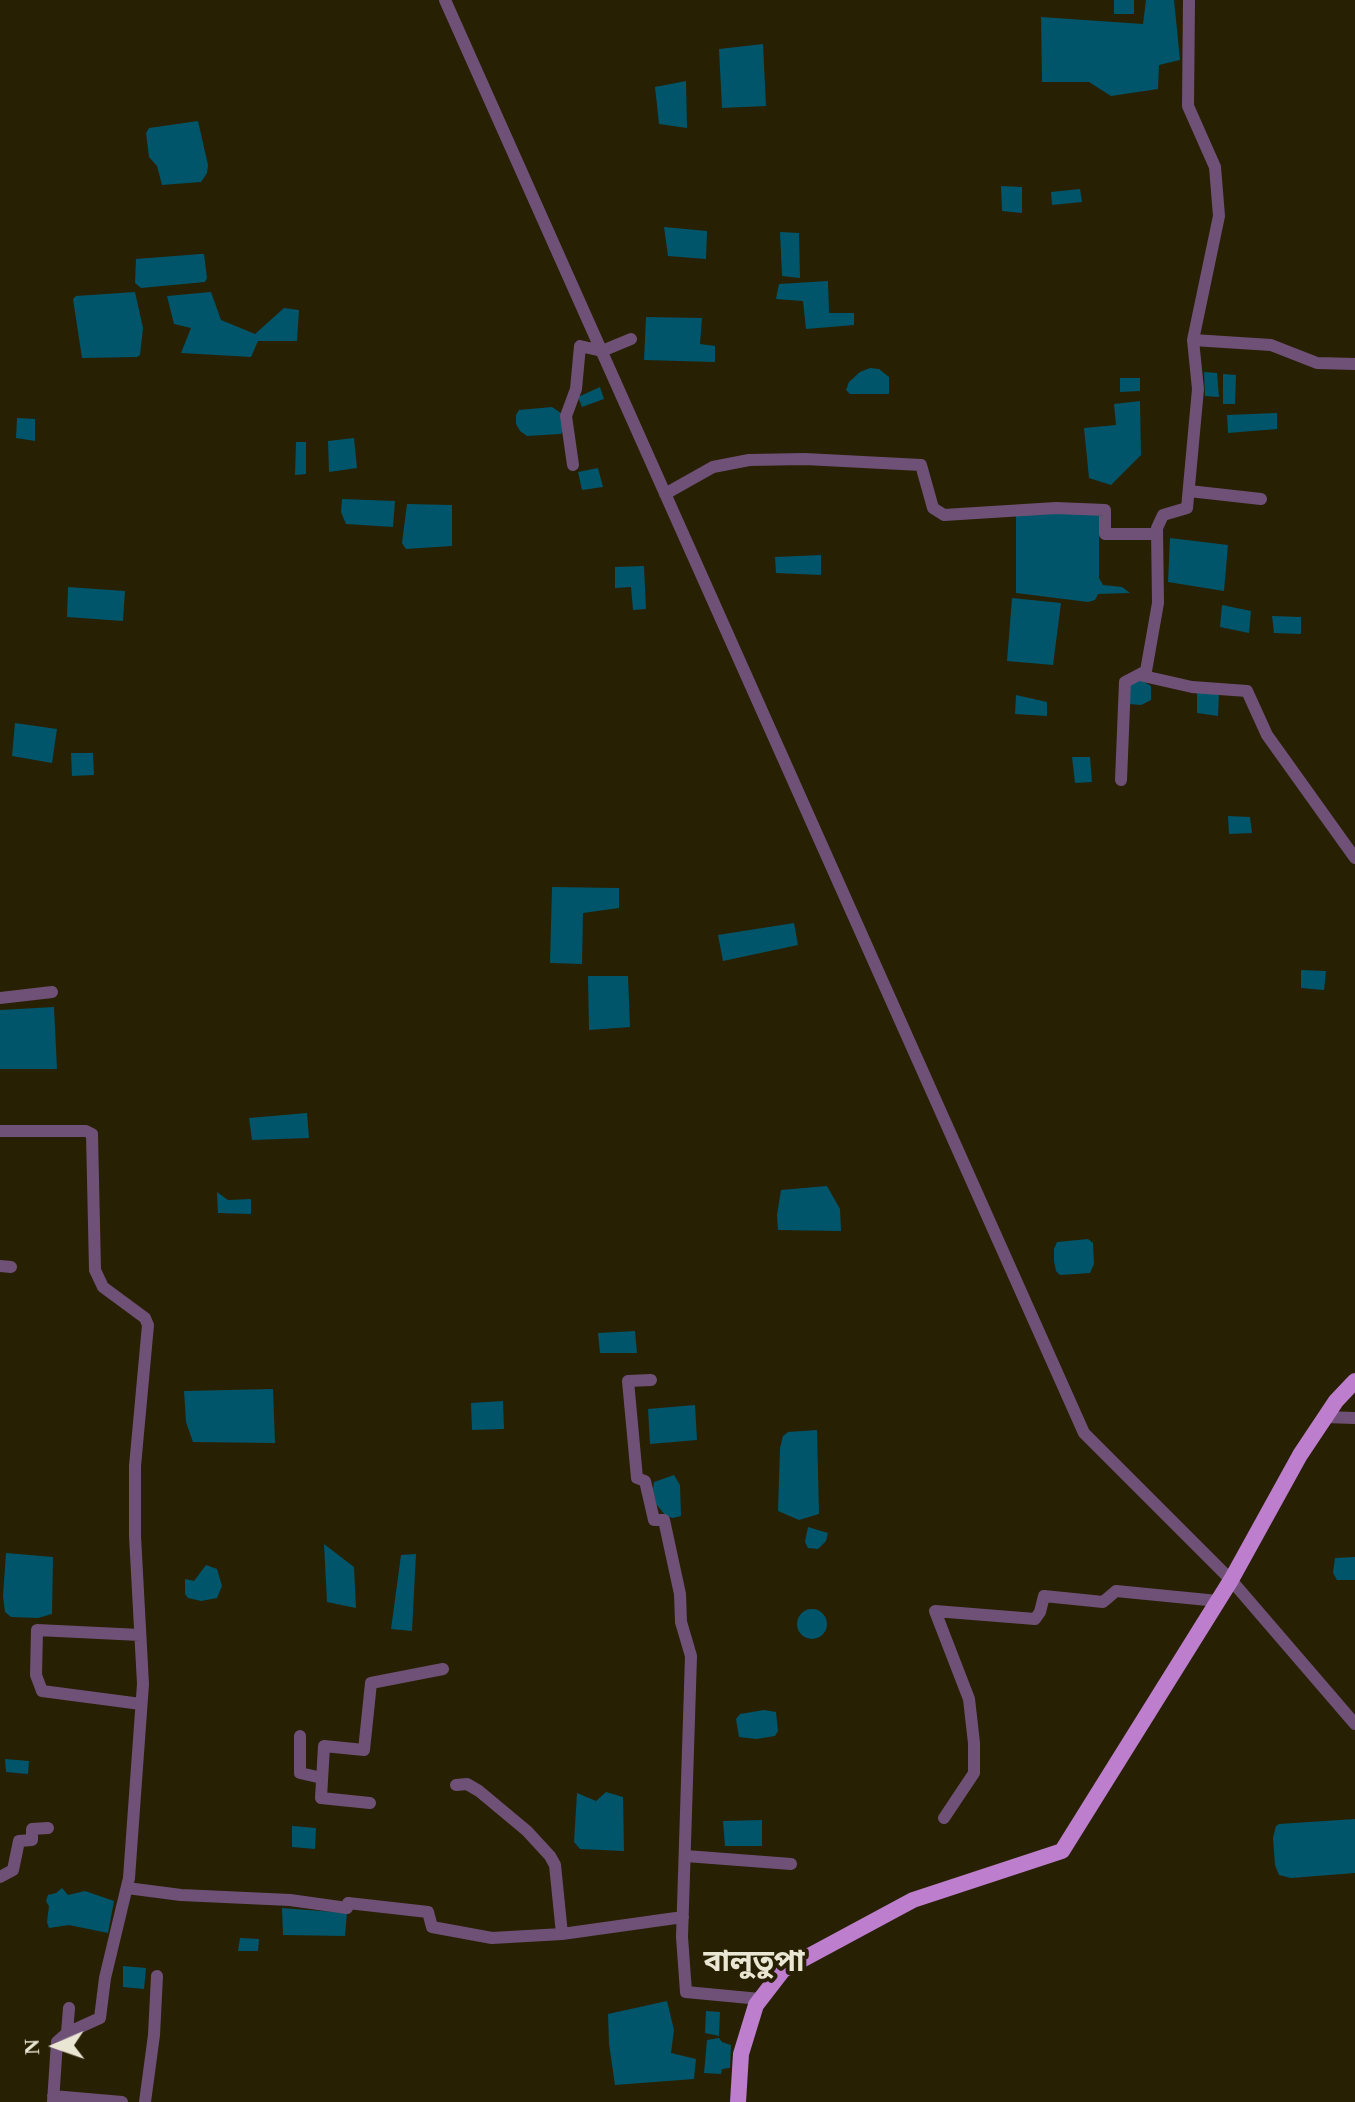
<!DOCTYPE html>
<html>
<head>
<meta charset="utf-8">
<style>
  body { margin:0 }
  #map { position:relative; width:1355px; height:2102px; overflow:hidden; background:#282002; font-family:"Times New Roman",serif }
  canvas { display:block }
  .north { position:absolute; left:16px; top:2006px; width:80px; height:80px; -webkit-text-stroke:6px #282002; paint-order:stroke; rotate:268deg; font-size:22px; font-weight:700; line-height:32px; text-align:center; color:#eae6d4 }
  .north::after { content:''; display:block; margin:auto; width:28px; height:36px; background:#eae6d4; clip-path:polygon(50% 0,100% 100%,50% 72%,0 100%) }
</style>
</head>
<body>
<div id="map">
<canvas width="1355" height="2102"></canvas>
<div class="north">N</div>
</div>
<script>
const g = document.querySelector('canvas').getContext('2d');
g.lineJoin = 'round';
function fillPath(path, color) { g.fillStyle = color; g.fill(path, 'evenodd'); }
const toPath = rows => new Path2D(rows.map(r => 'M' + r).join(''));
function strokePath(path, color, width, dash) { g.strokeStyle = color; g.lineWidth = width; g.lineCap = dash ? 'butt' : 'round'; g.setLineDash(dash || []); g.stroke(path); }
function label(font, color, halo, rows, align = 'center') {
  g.font = font + ' "Times New Roman","Noto Sans Bengali",serif'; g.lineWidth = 8; g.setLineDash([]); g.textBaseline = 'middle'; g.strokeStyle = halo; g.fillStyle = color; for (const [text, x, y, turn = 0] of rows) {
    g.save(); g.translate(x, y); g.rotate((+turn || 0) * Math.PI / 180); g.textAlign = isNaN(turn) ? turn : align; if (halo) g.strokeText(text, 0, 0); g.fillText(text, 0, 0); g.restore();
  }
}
fillPath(toPath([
  [1114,0,1134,0,1134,14,1114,14],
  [1146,0,1174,0,1180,60,1159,65,1158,89,1111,96,1089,82,1042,82,1041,17,1143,24],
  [763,44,766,106,722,108,719,49],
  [686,81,687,128,659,124,655,87],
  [198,121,208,165,207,173,201,182,162,185,157,166,149,157,146,133,149,128],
  [1001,186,1022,187,1022,213,1002,211],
  [1080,189,1082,202,1052,205,1051,192],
  [664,227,707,231,706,259,668,256],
  [780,232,799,233,800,278,782,276],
  [200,254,204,254,207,278,205,282,141,288,135,283,136,259],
  [828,281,829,313,854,313,854,325,806,329,803,301,776,299,779,284],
  [135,292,143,328,140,355,137,357,82,358,73,299,76,296],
  [211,292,221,320,255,334,284,308,299,310,297,341,258,341,251,357,181,353,191,328,174,324,167,296],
  [646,317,702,318,700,344,715,346,715,362,644,360],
  [870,368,879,369,889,377,889,394,850,394,846,390,849,382,860,372],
  [1204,372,1217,373,1219,397,1205,396],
  [1223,374,1236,375,1235,404,1223,404],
  [1120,378,1140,378,1140,391,1120,392],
  [600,387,604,399,582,407,578,397],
  [1140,401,1141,455,1111,485,1089,478,1084,428,1116,425,1114,404],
  [552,407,561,413,564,429,561,434,527,436,520,431,516,424,516,415,519,410],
  [1277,413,1277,429,1228,433,1227,415],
  [17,418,35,419,35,441,16,438],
  [354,438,357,468,329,472,328,441],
  [296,442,306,442,306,474,295,475],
  [598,468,603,487,582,490,578,472],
  [342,499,395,501,393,527,346,524,341,512],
  [407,504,452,505,452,546,406,549,402,543],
  [1044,511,1099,515,1099,578,1103,585,1122,587,1130,593,1098,594,1095,600,1088,602,1016,593,1016,516],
  [1170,538,1228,545,1224,591,1168,582],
  [821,555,821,575,776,573,775,557],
  [644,566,646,609,633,610,631,587,615,588,615,567],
  [68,587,125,591,123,621,67,617],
  [1012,598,1061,603,1053,665,1007,661],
  [1222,605,1251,611,1249,633,1220,627],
  [1272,616,1301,617,1301,634,1274,633],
  [1141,680,1151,686,1151,700,1141,705,1129,704,1129,685],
  [1197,692,1219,693,1218,716,1197,713],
  [1016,695,1047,702,1047,716,1015,714],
  [15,723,57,729,52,763,12,756],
  [71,753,93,753,94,775,72,776],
  [1072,757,1090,757,1092,782,1075,783],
  [1228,816,1250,817,1252,833,1229,834],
  [552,887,619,888,619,908,583,913,582,964,550,963],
  [794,923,798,945,723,961,718,935],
  [1301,970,1326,971,1324,990,1301,988],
  [588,976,628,976,630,1027,589,1030],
  [54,1007,57,1069,0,1069,0,1010],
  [307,1113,309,1138,252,1140,249,1118],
  [827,1186,840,1209,841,1231,778,1230,777,1215,781,1190],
  [217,1192,228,1200,251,1199,251,1214,218,1213],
  [1088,1239,1093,1243,1094,1264,1090,1273,1060,1275,1056,1271,1054,1261,1054,1249,1057,1242],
  [635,1331,637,1353,600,1353,598,1333],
  [273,1389,275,1443,193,1442,186,1422,184,1391],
  [503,1401,504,1429,472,1430,471,1403],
  [695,1405,697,1440,650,1444,648,1409],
  [817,1430,819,1514,799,1520,778,1511,780,1448,783,1436,788,1432],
  [674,1475,680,1485,681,1516,673,1518,666,1516,656,1504,653,1489,654,1482],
  [808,1527,828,1533,826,1541,818,1549,808,1548,805,1542],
  [324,1544,354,1567,356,1608,327,1602],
  [6,1553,53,1557,52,1614,38,1618,11,1617,5,1612,3,1596],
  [416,1554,412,1631,391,1629,401,1555],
  [1355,1557,1355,1580,1337,1580,1333,1573,1335,1558],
  [206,1565,217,1569,222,1586,217,1598,201,1601,188,1598,185,1594,185,1579,194,1581],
  '797 1624a15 15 0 1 1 30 0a15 15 0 1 1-30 0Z',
  [764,1710,776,1712,778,1731,775,1736,756,1739,739,1737,736,1719,740,1714],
  [5,1759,29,1761,28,1774,6,1772],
  [606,1792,623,1797,624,1851,580,1849,574,1842,577,1793,596,1801],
  [1355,1819,1355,1873,1291,1878,1279,1875,1275,1865,1273,1838,1276,1826,1279,1824],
  [762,1820,762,1846,725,1846,723,1821],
  [292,1826,316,1828,315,1849,292,1847],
  [62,1888,68,1895,85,1891,114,1901,108,1933,69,1925,49,1928,47,1922,49,1906,46,1901,48,1895,56,1893],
  [282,1908,347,1913,345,1936,283,1935],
  [240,1938,259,1939,258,1951,238,1951],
  [123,1966,146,1968,144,1989,123,1987],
  [667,2001,674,2030,671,2053,696,2059,694,2079,615,2085,609,2044,608,2014],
  [706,2011,720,2012,719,2036,705,2033],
  [719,2038,722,2042,731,2045,730,2068,722,2069,721,2074,704,2073,707,2040]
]), '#00556a');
strokePath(toPath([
  [445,0,1084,1433,1231,1580,1355,1724],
  [1189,0,1188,106,1215,167,1219,216,1193,340,1271,345,1317,363,1355,364],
  [573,465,566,416,576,389,580,346,602,351,631,339],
  [1189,491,1261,499],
  [665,494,713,467,749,460,805,459,921,465,933,508,944,515,1056,508,1105,510,1105,534,1157,534],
  [1139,675,1192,687,1247,691,1267,735,1355,858],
  [1121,780,1125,682,1146,671,1158,603,1157,528,1163,515,1187,508,1198,389,1193,340],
  [0,998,52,992],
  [0,1131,86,1131,92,1134,95,1270,103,1287,145,1318,148,1325,135,1466,135,1536,143,1684,129,1878,105,1978,100,2018,67,2033],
  [0,1266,11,1267],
  [651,1380,628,1381,637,1478,645,1481,654,1520,664,1520,680,1594,681,1622,691,1656,682,1937,686,1992,760,1999],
  [1325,1417,1355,1418],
  [140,1635,37,1630,36,1675,42,1691,141,1704],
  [300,1736,300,1773,322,1778],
  [456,1785,467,1784,479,1791,527,1831,550,1856,555,1865,562,1934],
  [370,1803,321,1798,324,1746,364,1750,371,1683,443,1669],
  [944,1818,974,1773,974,1743,969,1699,935,1611,1035,1619,1040,1612,1044,1596,1103,1602,1116,1591,1218,1601],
  [686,1856,791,1864],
  [0,1877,13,1870,19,1841,32,1840,32,1829,48,1828],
  [127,1888,181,1895,290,1900,347,1908,348,1903,428,1912,432,1927,492,1938,562,1934,683,1917],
  [53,2096,122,2102],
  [53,2102,57,2042,67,2033,69,2008],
  [145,2102,154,2035,157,1976]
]), '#6f5177', 12);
strokePath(toPath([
  [738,2102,741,2054,756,2005,783,1970,913,1900,1062,1851,1231,1580,1300,1455,1336,1401,1355,1381]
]), '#bd7ece', 16);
label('bold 30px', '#eae6d4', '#282002', [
  ["বালুতুপা",754,1963]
]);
</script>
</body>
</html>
